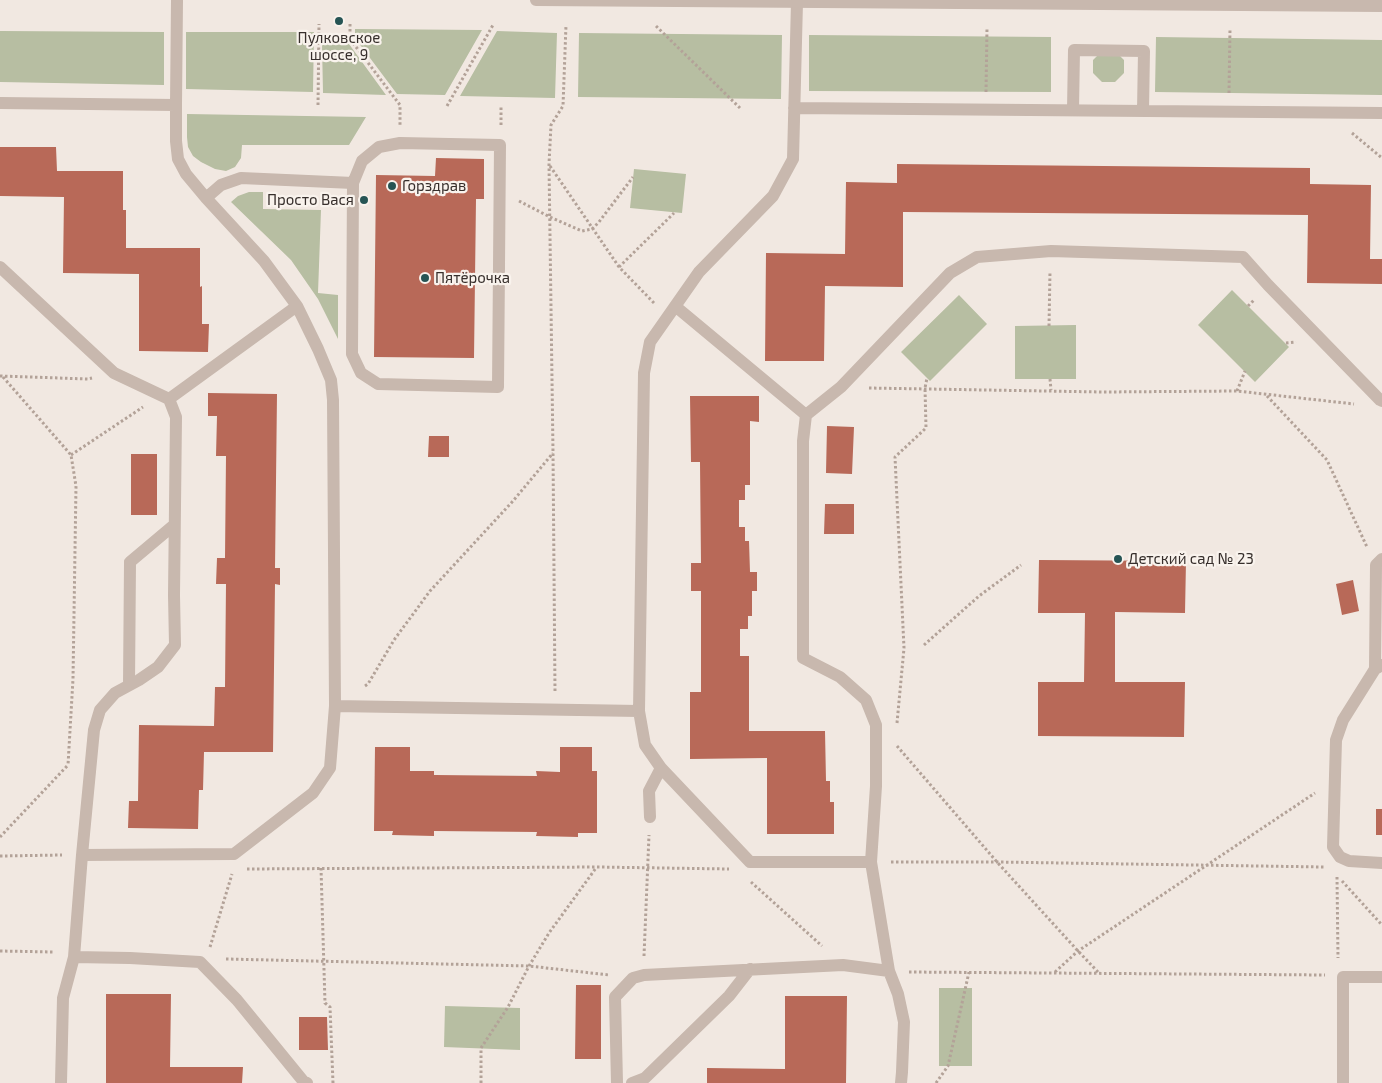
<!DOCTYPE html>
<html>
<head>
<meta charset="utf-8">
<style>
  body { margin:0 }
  canvas { display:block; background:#f1e8e1 }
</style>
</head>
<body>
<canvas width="1382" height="1083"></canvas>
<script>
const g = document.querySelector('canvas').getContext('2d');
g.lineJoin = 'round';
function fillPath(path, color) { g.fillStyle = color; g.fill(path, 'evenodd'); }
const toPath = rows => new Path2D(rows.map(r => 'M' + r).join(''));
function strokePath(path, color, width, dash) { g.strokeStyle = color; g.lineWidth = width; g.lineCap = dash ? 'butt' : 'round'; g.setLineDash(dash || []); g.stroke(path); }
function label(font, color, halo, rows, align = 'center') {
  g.font = font + ' "Exo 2",sans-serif'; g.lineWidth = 4.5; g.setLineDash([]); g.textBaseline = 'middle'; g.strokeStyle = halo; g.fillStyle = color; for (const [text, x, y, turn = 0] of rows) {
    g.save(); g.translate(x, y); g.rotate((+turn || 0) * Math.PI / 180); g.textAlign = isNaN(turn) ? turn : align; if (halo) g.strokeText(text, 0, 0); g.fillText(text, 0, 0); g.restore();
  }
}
fillPath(toPath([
  [355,29,482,30,445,95,397,94,355,38],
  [0,31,164,32,164,85,0,82],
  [497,31,557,33,555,98,460,96],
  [186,32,314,32,313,92,186,89],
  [579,33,782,35,781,99,578,97],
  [809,35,1051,37,1051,92,809,91],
  [1156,37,1382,40,1382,95,1155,92],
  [322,44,349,44,386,95,323,93],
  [1103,50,1115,51,1124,60,1124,73,1115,82,1102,82,1093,73,1093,60],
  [187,114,366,117,349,145,242,145,241,158,235,167,226,171,215,169,201,162,193,156,188,147,187,137],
  [634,169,686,174,682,213,630,208],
  [249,192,263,192,263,209,321,210,318,293,338,295,338,339,318,299,291,260,231,202,238,196],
  [1232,290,1289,347,1255,382,1198,325],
  [959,295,987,324,930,381,901,352],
  [1076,325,1076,379,1015,379,1015,326],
  [939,988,972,988,972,1066,939,1066],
  [445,1006,520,1008,520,1050,444,1047]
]), '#b7bea2');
fillPath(toPath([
  [0,147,56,147,57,171,123,171,123,210,126,210,126,248,200,248,200,287,202,286,202,324,209,324,208,352,139,351,139,274,63,273,64,197,0,196],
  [436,158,484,159,484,199,476,199,474,358,374,357,376,175,435,176],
  [897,164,1310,168,1310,184,1371,185,1370,259,1382,259,1382,284,1307,283,1308,215,903,212,903,287,825,286,824,361,765,361,766,253,845,254,846,182,897,183],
  [368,195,367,205,362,205,362,196],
  [208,393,277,394,275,568,280,568,280,585,275,584,273,752,204,752,203,790,199,790,198,829,128,828,129,801,138,801,139,725,214,726,215,687,225,687,226,584,216,584,217,558,225,558,226,456,216,456,217,416,208,416],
  [690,396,759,396,759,422,750,421,750,485,745,485,745,500,739,500,739,527,745,527,745,541,749,541,750,572,757,572,757,591,752,591,752,616,748,616,748,629,740,629,740,656,749,656,749,731,825,731,826,781,830,781,830,802,834,802,834,834,767,834,767,758,690,759,690,692,701,692,701,591,691,591,691,563,701,563,700,462,691,462],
  [827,426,854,427,852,474,826,473],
  [429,436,449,436,449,457,428,457],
  [131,454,157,454,157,515,131,515],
  [825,504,854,504,854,534,824,534],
  [1039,560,1186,561,1185,613,1115,612,1115,682,1185,682,1184,737,1038,736,1038,682,1084,682,1085,613,1038,613],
  [1353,580,1359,611,1342,615,1336,584],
  [375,747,410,747,410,771,434,771,434,775,537,776,536,771,560,772,560,747,592,747,592,771,597,771,597,833,578,833,578,837,536,836,537,832,434,831,434,836,392,835,393,831,374,831],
  [1376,809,1382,809,1382,835,1376,835],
  [576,985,601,985,601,1059,575,1059],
  [106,994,171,994,170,1067,243,1067,242,1083,106,1083],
  [785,996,847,996,846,1083,707,1083,707,1068,785,1069],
  [299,1017,327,1017,328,1050,299,1050]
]), '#b86958');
strokePath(toPath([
  [350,24,350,39,400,105,400,125],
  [656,26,740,108],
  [319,39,350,39],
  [986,92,987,28],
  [1229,93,1230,29],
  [318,105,319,24],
  [447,106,493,25],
  [501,125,501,106],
  [1352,133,1382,158],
  [550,166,619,267,655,304],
  [519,201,550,217,582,231,592,229,599,222,633,177],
  [619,267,674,213],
  [1248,306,1255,299],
  [1049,326,1050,271],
  [1286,343,1296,342],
  [0,376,88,379,92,378],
  [3,377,71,455,76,486,73,679,68,765],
  [1050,379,1051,390],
  [869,388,1103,392,1237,391,1354,404],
  [1237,391,1245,371],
  [1267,396,1327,460,1367,547],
  [71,455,143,407],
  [924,645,979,596,1021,565],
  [365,686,368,684,394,640,430,591,513,501,553,453],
  [555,691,553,452,549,164,551,125,563,106,566,25],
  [897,723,904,648,895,457,926,428,925,388,927,378],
  [897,746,997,862,1078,951,1099,973],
  [0,837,68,765],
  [0,856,62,855],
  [891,862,997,862,1324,867],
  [321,868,325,1003,330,1007,333,1083],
  [247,869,597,867,729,869],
  [1337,877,1338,958],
  [1342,881,1382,925],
  [751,882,822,946],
  [210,947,232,874],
  [0,951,54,952],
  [644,956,649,835],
  [226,959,529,966,609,975],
  [909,972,1325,975],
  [1055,972,1078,951,1315,793],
  [481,1083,481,1048,508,1007,529,966,549,933,596,868],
  [936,1083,948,1066,969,972]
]), '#b3a298', 3, [2.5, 2.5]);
strokePath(toPath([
  [0,103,176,105,177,0],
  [176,105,176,141,178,159,186,174,206,198,264,261,297,306,318,349,331,380,333,400,335,706,639,711,644,373,650,342,699,272,773,196,793,159,797,2],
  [794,108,1382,113],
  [1073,110,1074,50,1144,51,1143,111],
  [206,198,221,185,241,178,353,183,352,354,361,373,378,384,498,387,500,145,400,143,379,147,362,161,353,183],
  [0,267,114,373,169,399,176,417,174,595,175,645,158,667,139,680,115,693,100,710,94,730,82,855,234,854,313,793,330,768,335,706],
  [675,306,806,415],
  [169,399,297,306],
  [1382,665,1375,669,1343,720,1336,740,1333,847,1340,857,1349,861,1382,863],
  [1375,669,1376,565,1382,559],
  [129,685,130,562,174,525],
  [639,711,645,745,661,768,750,862,871,862],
  [650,817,649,791,661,768],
  [74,957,82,855],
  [61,1083,63,998,74,957,130,958,200,962,237,1000,304,1082,307,1083],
  [617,1083,615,997,633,978,644,975,843,965,889,971],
  [632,1083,645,1078,729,996,750,969],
  [901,1083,902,1072,904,1022,898,994,889,971,871,862,876,786,876,725,866,700,840,677,803,658,803,441,806,415,841,387,950,273,977,257,1051,251,1243,257,1268,285,1380,400,1382,401],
  [1343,1083,1343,977,1382,977]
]), '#c8b8ae', 12);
strokePath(toPath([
  [536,0,1382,6]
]), '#c8b8ae', 12);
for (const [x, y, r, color] of [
  [339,21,5,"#265454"],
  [392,186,5,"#265454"],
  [364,200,5,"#265454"],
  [425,278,5,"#265454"],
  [1118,559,5,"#265454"]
]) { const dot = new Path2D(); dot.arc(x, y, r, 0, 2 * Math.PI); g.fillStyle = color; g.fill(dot); strokePath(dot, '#f9f3ed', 2); }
label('15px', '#372f2c', '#f9f3ed', [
  ["Пулковское",339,38,"center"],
  ["шоссе, 9",339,55,"center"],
  ["Горздрав",402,186],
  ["Просто Вася",354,200,"right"],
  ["Пятёрочка",435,278],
  ["Детский сад № 23",1128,559]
], 'left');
</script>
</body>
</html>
